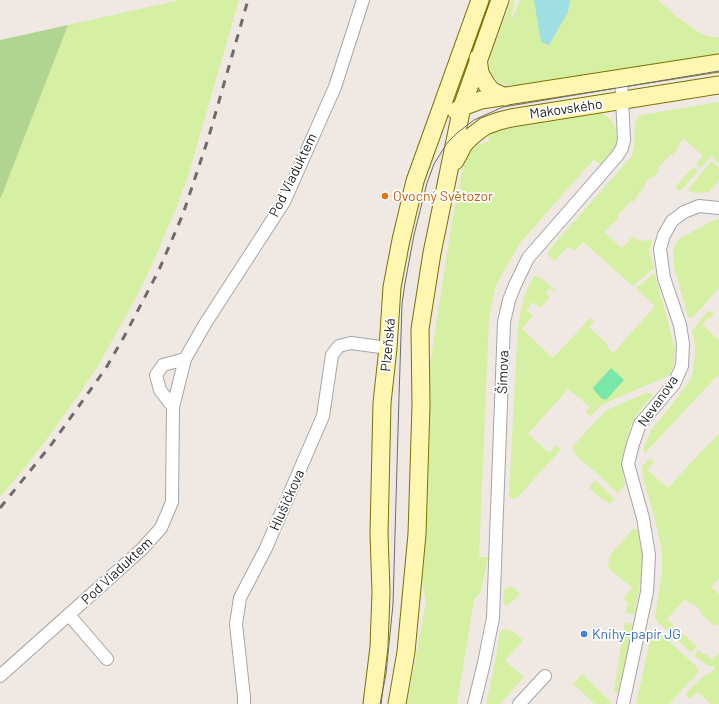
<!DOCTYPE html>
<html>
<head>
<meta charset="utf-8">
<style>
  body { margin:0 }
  canvas { display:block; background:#f0e9e3 }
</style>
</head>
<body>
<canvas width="719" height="704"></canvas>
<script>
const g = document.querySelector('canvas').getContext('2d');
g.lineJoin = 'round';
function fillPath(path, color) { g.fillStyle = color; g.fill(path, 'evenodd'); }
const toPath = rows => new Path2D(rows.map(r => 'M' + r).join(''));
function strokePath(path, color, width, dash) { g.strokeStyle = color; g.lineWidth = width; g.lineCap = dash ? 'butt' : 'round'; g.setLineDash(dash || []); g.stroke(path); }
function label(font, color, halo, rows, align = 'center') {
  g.font = font + ' Barlow,sans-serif'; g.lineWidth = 3.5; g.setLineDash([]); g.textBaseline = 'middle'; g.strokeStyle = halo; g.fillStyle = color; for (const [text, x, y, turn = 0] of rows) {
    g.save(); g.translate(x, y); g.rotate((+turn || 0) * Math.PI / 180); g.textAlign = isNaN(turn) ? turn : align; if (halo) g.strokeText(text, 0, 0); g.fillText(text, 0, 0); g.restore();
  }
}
fillPath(toPath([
  [180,0,239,0,188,176,175,211,151,267,138,294,99,364,77,397,52,432,27,465,0,497,0,198,68,25],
  [512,0,514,0,511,22,520,0,534,0,534,1,568,12,570,0,658,0,677,17,703,35,711,37,719,37,719,56,517,85,507,85,498,82,492,74,489,67,490,56],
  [719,102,719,164,711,156,701,168,696,164,703,156,684,139,677,147,679,148,672,156,671,154,657,169,659,171,652,178,650,177,644,185,645,186,638,194,639,195,633,202,631,201,617,216,619,218,604,232,622,248,633,236,638,241,651,240,652,243,649,251,654,268,633,286,583,242,574,251,568,246,555,261,548,255,547,253,555,243,631,157,634,147,635,123,637,118,642,115],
  [600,113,608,117,615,126,617,139,615,148,611,154,601,165,594,159,520,243,496,285,489,318,479,557,488,557,481,591,474,600,457,704,407,704,426,602,421,576,428,378,452,221,463,168,470,152,478,145,489,141,488,134,493,131],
  [711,162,713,162,719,168,719,180,709,192,695,193,689,191,689,188],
  [693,167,698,171,680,191,675,187],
  [719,219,719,288,695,315,691,318,688,317,674,267,673,252,675,245,679,239,714,220],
  [654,273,655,274,675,349,673,368,670,375,601,405,591,416,585,412,590,407,568,389,528,434,549,453,556,445,561,449,518,497,514,499,510,498,509,495,518,324,524,297,533,277,537,276,541,278,556,291,555,292,550,288,546,293,550,298,540,308,533,302,526,310,533,316,522,329,553,358,590,318,594,321,589,327,608,345,607,347,613,353,655,306,636,288],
  [709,310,714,314,711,318,709,317,702,325,719,340,719,377,717,376,645,453,644,453,644,447,651,430,678,397,692,377,695,356,695,345,692,331],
  [646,393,650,393,653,395,637,414,630,427,623,455,622,467,625,484,621,490,617,493,599,475,576,456,573,450,573,446,605,411],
  [719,433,719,578,711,587,719,594,719,626,716,624,715,626,700,613,701,611,694,604,692,605,685,599,667,619,674,626,669,632,657,622,655,616,662,573,662,551,655,519,643,478,642,467,650,458,654,462,647,470,668,488,709,443,710,444],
  [595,480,614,499,610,504,605,500,604,501,589,488],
  [633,529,636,529,638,531,643,555,642,576,634,615,626,612,628,603,623,599,632,588,608,568,610,555],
  [509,587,512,587,520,594,511,603,506,606,503,602,504,590],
  [625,622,633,624,618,693,615,693,614,691],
  [504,629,513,631,523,640,505,661,524,677,500,704,486,704,495,663,500,631],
  [654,629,657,630,696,666,698,670,698,673,669,704,636,704,652,631],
  [676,630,681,634,682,633,697,646,691,653,672,635],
  [699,650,703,654,705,653,713,660,719,653,719,704,711,704,697,692,690,699,691,701,685,694,700,679,714,670,714,666,708,666,694,656],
  [582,674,608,699,612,704,595,704,573,684]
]), '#d5efa3');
fillPath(toPath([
  [68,25,1,197,0,198,0,40]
]), '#b1d493');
fillPath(toPath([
  [611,368,624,380,606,400,601,398,594,390,593,388]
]), '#79e7aa');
fillPath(toPath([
  [534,0,570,0,568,12,549,45,541,42]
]), '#9fdee2');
const street = toPath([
  [173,407,160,390,156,375,163,365,185,359],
  [69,615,107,659],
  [0,676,141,550,161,528,172,502,173,407,185,359,205,324,284,202,335,87,363,0],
  [244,704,244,697,236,624,240,598,266,548,323,416,332,355,339,346,351,343,388,348],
  [474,704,484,663,493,618,504,322,509,300,515,285,528,258,617,156,622,148,624,140,621,78],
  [519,704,545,676],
  [623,704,647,592,649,555,643,518,628,464,633,444,640,424,674,384,682,366,683,344,680,325,664,278,660,249,664,235,672,221,684,212,699,206,719,208]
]);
const secondary = toPath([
  [478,58,480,73,487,85,492,91,505,97],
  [456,111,462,107,481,100,719,63],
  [455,161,464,144,472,136,485,126,499,121,511,118,719,85],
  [372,704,379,647,381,592,379,534,382,403,388,348,392,287,401,240,415,181,480,0],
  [397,704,406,652,417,534,421,405,420,329,432,253,462,107,500,0]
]);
strokePath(street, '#a5a5a5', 14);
strokePath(secondary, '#7a7300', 19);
strokePath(street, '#fff', 12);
strokePath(secondary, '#fff6b2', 17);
strokePath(toPath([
  [380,704,386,674,393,604,399,397,402,304,405,283,414,235,427,183,434,164,447,143,457,133,474,120,503,107,719,71]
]), '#6c6c6c', 1);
strokePath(toPath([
  [0,508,51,445,106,368,125,335,159,270,183,214,209,136,248,0]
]), '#6c6c6c', 3, [8, 8]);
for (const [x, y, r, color] of [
  [385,196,4,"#e8710a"],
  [584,634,4,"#3f7fe0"]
]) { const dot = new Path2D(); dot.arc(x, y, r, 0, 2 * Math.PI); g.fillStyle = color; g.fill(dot); strokePath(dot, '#fff', 1.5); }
label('14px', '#1e1e1e', '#fff', [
  ["Makovského",566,109,-8],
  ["Pod Viaduktem",293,175,-64],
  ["Plzeňská",388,345,-85],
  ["Šímova",503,372,-88],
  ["Nevanova",658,401,-55],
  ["Hlušičkova",287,500,-66],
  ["Pod Viaduktem",117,571,-43]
]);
label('14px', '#c56008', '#fff', [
  ["Ovocný Světozor",393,196]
], 'left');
label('14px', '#366cbe', '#fff', [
  ["Knihy-papír JG",592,634]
], 'left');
</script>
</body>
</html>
